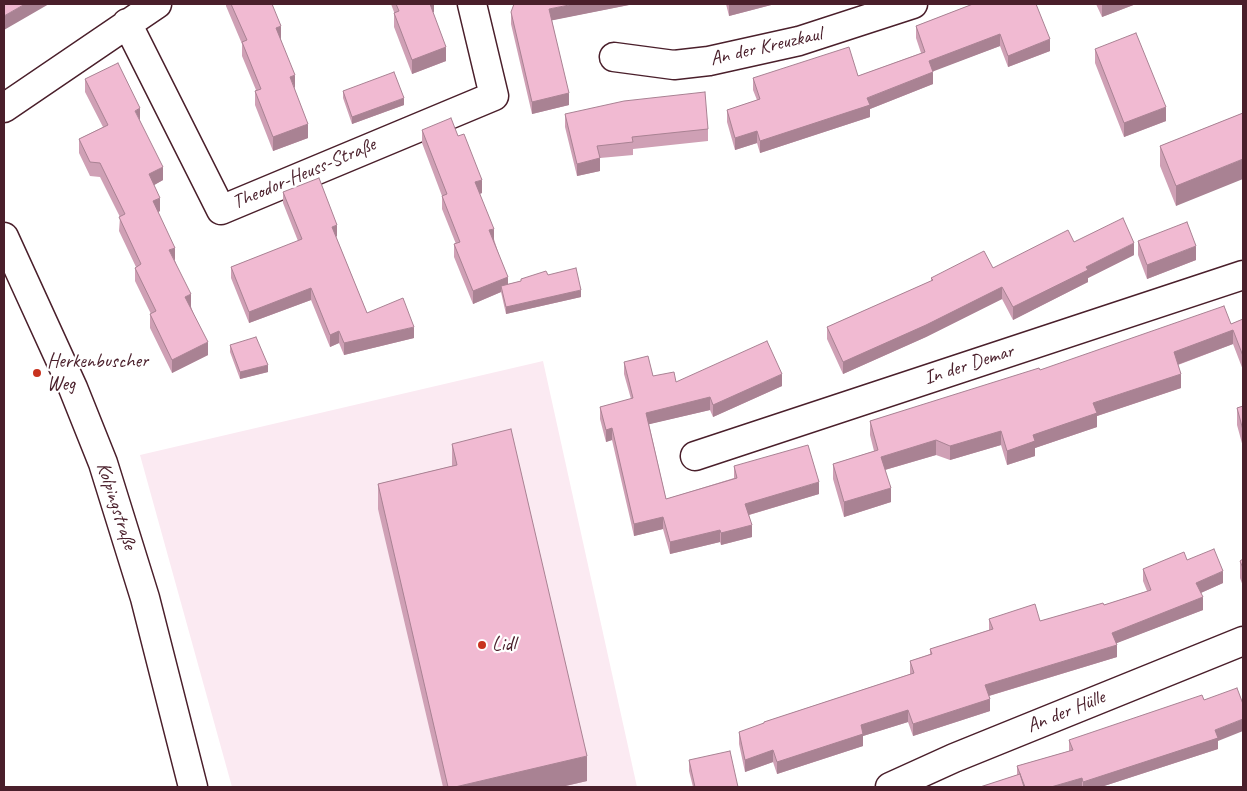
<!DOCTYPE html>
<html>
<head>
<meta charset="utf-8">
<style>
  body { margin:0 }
  #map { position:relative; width:1247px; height:791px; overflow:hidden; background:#fff; font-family:Caveat,sans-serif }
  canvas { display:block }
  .frame { position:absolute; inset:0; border:5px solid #4a1f2b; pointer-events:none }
</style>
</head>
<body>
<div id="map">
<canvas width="1247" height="791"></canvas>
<div class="frame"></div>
</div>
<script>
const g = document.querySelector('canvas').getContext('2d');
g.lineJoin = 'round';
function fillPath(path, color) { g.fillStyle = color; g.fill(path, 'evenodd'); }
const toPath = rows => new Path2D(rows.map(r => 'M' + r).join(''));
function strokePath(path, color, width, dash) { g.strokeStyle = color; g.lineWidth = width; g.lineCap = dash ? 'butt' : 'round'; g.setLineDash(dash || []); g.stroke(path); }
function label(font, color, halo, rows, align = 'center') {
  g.font = font + ' Caveat,sans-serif'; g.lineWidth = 4.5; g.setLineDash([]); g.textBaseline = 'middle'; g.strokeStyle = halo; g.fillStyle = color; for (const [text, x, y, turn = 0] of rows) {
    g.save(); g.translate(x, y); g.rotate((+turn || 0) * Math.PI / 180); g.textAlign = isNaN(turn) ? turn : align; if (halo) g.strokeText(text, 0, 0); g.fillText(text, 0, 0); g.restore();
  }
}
fillPath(toPath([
  [543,361,637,787,232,787,140,455]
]), '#fbeaf2');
const minor = toPath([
  [127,23,221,210,494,96,472,4],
  [614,57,674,65,709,61,799,41,913,4],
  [4,108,157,4],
  [4,237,73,388,103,463,145,598,193,787],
  [695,456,1243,275],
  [890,787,954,758,1243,641]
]);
strokePath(minor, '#4a1f2b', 31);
strokePath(minor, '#fff', 28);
fillPath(toPath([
  [226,4,272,4,281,40,308,138,273,151,255,105,255,91,256,90,242,56,242,44,226,6],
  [391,4,434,4,434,12,433,12,446,61,412,74,394,27,394,12],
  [634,4,552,20,569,105,532,114,511,24,511,12],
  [726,4,775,4,729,16],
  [973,4,1050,51,1008,67,1000,46,932,71,933,84,870,109,870,117,760,153,757,143,735,150,727,122,727,110,757,100,753,90,753,78,858,76,921,53,916,38,916,26],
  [1096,4,1136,4,1102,17],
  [1095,49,1166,121,1124,137,1095,63],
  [85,79,140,121,163,180,154,185,160,211,158,212,208,355,172,373,150,328,150,314,151,314,135,281,135,268,136,267,119,231,120,217,100,177,90,176,79,153,79,139,103,127,85,92],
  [343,91,404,105,352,124,343,98],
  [1243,113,1176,206,1160,166,1160,146],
  [565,114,708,129,708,141,633,149,633,155,600,158,600,171,577,176,565,127],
  [422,130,458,136,482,193,480,194,508,284,521,281,521,279,548,275,581,297,506,314,501,292,473,304,454,257,454,244,456,244,442,209,442,196,422,143],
  [283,192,337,236,336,237,367,313,414,338,344,355,339,343,330,347,311,300,249,323,231,278,231,267,298,241,283,203],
  [1138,241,1196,260,1147,279,1138,255],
  [1074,242,1134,255,1088,278,1088,282,1013,320,1002,299,926,337,843,374,827,339,827,327,931,281,931,278,993,268],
  [1243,319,1243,370,1233,344,1178,365,1181,388,1097,416,1097,427,1035,448,1035,456,1007,465,1001,445,950,460,936,455,885,470,891,502,844,517,833,479,833,464,874,451,870,435,870,421,1040,370,1231,324],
  [230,345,268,372,240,379,230,352],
  [624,362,653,376,676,382,782,386,713,417,710,410,649,424,666,499,734,478,734,466,819,494,749,515,752,537,721,545,720,542,670,554,663,529,634,536,612,440,606,442,600,419,600,407,631,399,624,374],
  [1243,406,1243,447,1237,425,1237,408],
  [452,444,587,781,561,787,443,787,378,509,378,484,452,466],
  [1243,559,1243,586,1240,578,1240,561],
  [1187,560,1223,583,1201,593,1203,610,1116,643,1117,657,989,696,990,711,913,736,908,722,863,736,863,746,777,774,773,762,745,772,739,744,739,732,764,724,764,722,910,674,910,661,930,654,930,649,989,630,989,619,1040,621,1104,605,1147,591,1143,581,1143,569],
  [1069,740,1218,741,1218,749,1101,787,980,787,1017,775,1017,766,1069,751],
  [689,760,738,787,693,787,689,771]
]), '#cfa0b5');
fillPath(toPath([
  [25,4,49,4,4,30,4,16],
  [429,4,434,4,434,12,429,14],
  [574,4,634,4,549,21,549,9],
  [729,4,775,4,729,16],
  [1102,4,1136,4,1102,17],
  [281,26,281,40,276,42,276,28],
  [1000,34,1000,46,929,73,929,61],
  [1050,39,1050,51,1008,67,1008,56],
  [446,47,446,61,412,74,412,60],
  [933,72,933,84,870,109,870,117,760,153,760,141],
  [295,75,295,89,290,77],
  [569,93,569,105,532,114,532,102],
  [404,98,404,105,352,124,352,117],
  [1166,107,1166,121,1124,137,1124,123],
  [140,108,140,121,135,111],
  [308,124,308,138,273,151,273,137],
  [757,131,757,143,735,150,735,138],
  [600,158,600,171,577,176,577,164],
  [1243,159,1243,179,1176,206,1176,186],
  [163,167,163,180,149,188,149,174],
  [482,180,482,193,475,195,475,182],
  [160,198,160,211,153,215,153,201],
  [337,225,337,236,332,239,332,227],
  [494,229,494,242,489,230],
  [1134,243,1134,255,1088,278,1088,282,1013,320,1013,307,1086,267],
  [1196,246,1196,260,1147,279,1147,265],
  [175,248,175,261,169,250],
  [508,277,508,290,501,286,501,292,473,304,473,291],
  [1002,287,1002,299,926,337,843,374,843,362],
  [311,288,311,300,249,323,249,312],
  [581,290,581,297,506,314,506,307],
  [191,294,191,307,185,310,185,297],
  [414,327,414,338,344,355,344,343],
  [1233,330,1233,344,1174,366,1174,352],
  [339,331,339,343,330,347,330,335],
  [208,342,208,355,172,373,172,360],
  [268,365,268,372,240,379,240,372],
  [782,374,782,386,713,417,713,405],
  [1181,374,1181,388,1097,416,1097,427,1035,448,1035,456,1007,465,1007,451,1033,435,1093,403],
  [710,397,710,410,646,425,646,413],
  [612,428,612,440,606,442,606,430],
  [1001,431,1001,445,950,460,950,446],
  [936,440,936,455,881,471,881,457],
  [819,482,819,494,745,516,745,504],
  [891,488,891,502,844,517,844,502],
  [663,517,663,529,634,536,634,524],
  [752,525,752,537,721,545,721,533],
  [720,530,720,542,670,554,670,542],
  [1223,571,1223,583,1196,595,1196,583],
  [1203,597,1203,610,1112,645,1112,633],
  [1117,645,1117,657,985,697,985,685],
  [990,699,990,711,913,736,913,724],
  [908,710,908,722,863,736,863,746,777,774,777,762,861,725],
  [1243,719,1243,731,1218,741,1218,749,1101,787,1083,787,1083,782],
  [773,750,773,762,745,772,745,760],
  [587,756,587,781,561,787,455,787],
  [1082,778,1082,787,1051,787]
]), '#a98293');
const building = toPath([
  [4,4,25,4,4,16,4,4],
  [231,4,272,4,281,26,276,28,295,75,290,77,308,124,273,137,255,91,261,89,242,42,247,40,231,4],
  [396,4,430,4,446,47,412,60,394,13,399,11,396,4],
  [514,4,574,4,549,9,569,93,532,102,511,12,514,4],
  [973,4,1036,4,1050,39,1008,56,1000,34,929,61,933,72,867,98,870,105,760,141,757,131,735,138,727,110,760,99,753,78,849,47,858,76,925,52,916,26,973,4],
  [1136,33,1166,107,1124,123,1095,49,1136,33],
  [118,63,140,108,135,111,163,167,149,174,160,198,153,201,175,248,169,250,191,294,185,297,208,342,172,360,150,314,156,311,135,268,141,264,119,217,125,214,100,163,90,162,79,139,108,125,85,79,118,63],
  [394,72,404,98,352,117,343,91,394,72],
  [705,92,708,129,632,137,633,142,597,146,600,158,577,164,565,114,624,101,705,92],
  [1243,113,1243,159,1176,186,1160,146,1243,113],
  [451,118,458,136,464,134,482,180,475,182,494,229,489,230,508,277,473,291,454,244,460,242,442,196,447,194,422,130,451,118],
  [319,178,337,225,332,227,367,313,403,298,414,327,344,343,339,331,330,335,311,288,249,312,231,267,302,239,283,192,319,178],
  [1123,218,1134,243,1086,267,1088,270,1013,307,1002,287,926,325,843,362,827,327,933,280,931,278,984,251,993,268,1068,230,1074,242,1123,218],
  [1187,222,1196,246,1147,265,1138,241,1187,222],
  [576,268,581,290,506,307,501,286,521,281,521,279,546,271,548,275,576,268],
  [1224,306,1231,324,1243,319,1243,356,1233,330,1174,352,1181,374,1093,403,1097,413,1033,435,1035,441,1007,451,1001,431,950,446,936,440,881,457,891,488,844,502,833,464,878,450,870,421,1039,368,1040,370,1224,306],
  [256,337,268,365,240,372,230,345,256,337],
  [767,341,782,374,713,405,710,397,646,413,666,499,737,478,734,466,808,445,819,482,745,504,752,525,721,533,720,530,670,542,663,517,634,524,612,428,606,430,600,407,633,398,624,362,648,356,653,376,674,372,676,382,767,341],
  [1243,406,1243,430,1237,408,1243,406],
  [511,429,587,756,455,787,448,787,378,484,457,465,452,444,511,429],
  [1214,549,1223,571,1196,583,1203,597,1112,633,1117,645,985,685,990,699,913,724,908,710,861,725,863,734,777,762,773,750,745,760,739,732,764,723,764,722,914,673,910,661,932,654,930,649,993,629,989,619,1035,604,1040,621,1103,603,1104,605,1151,590,1143,569,1184,552,1187,560,1214,549],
  [1243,559,1243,568,1240,561,1243,559],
  [1237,688,1243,704,1243,719,1215,730,1218,738,1083,782,1082,778,1051,787,1025,787,1017,766,1073,750,1069,740,1202,695,1204,700,1237,688],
  [730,751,738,787,695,787,689,760,730,751],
  [1020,774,1024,787,980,787,1020,774]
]);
fillPath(building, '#f1bad2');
strokePath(building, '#a98293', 1);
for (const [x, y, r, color] of [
  [37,373,5,"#c8321e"],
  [482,645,5,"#c8321e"]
]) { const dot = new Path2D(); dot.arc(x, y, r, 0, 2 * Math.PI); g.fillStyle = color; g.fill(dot); strokePath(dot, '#fff', 2); }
label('20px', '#4a1f2b', '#fff', [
  ["An der Kreuzkaul",766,47,-13],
  ["Theodor-Heuss-Straße",304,174,-23],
  ["In der Demar",969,365,-18],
  ["Kolpingstraße",116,506,72],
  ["An der Hülle",1066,712,-22]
]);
label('20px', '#4a1f2b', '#fff', [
  ["Herkenbuscher",47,362],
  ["Weg",47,385],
  ["Lidl",492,645]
], 'left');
</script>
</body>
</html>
